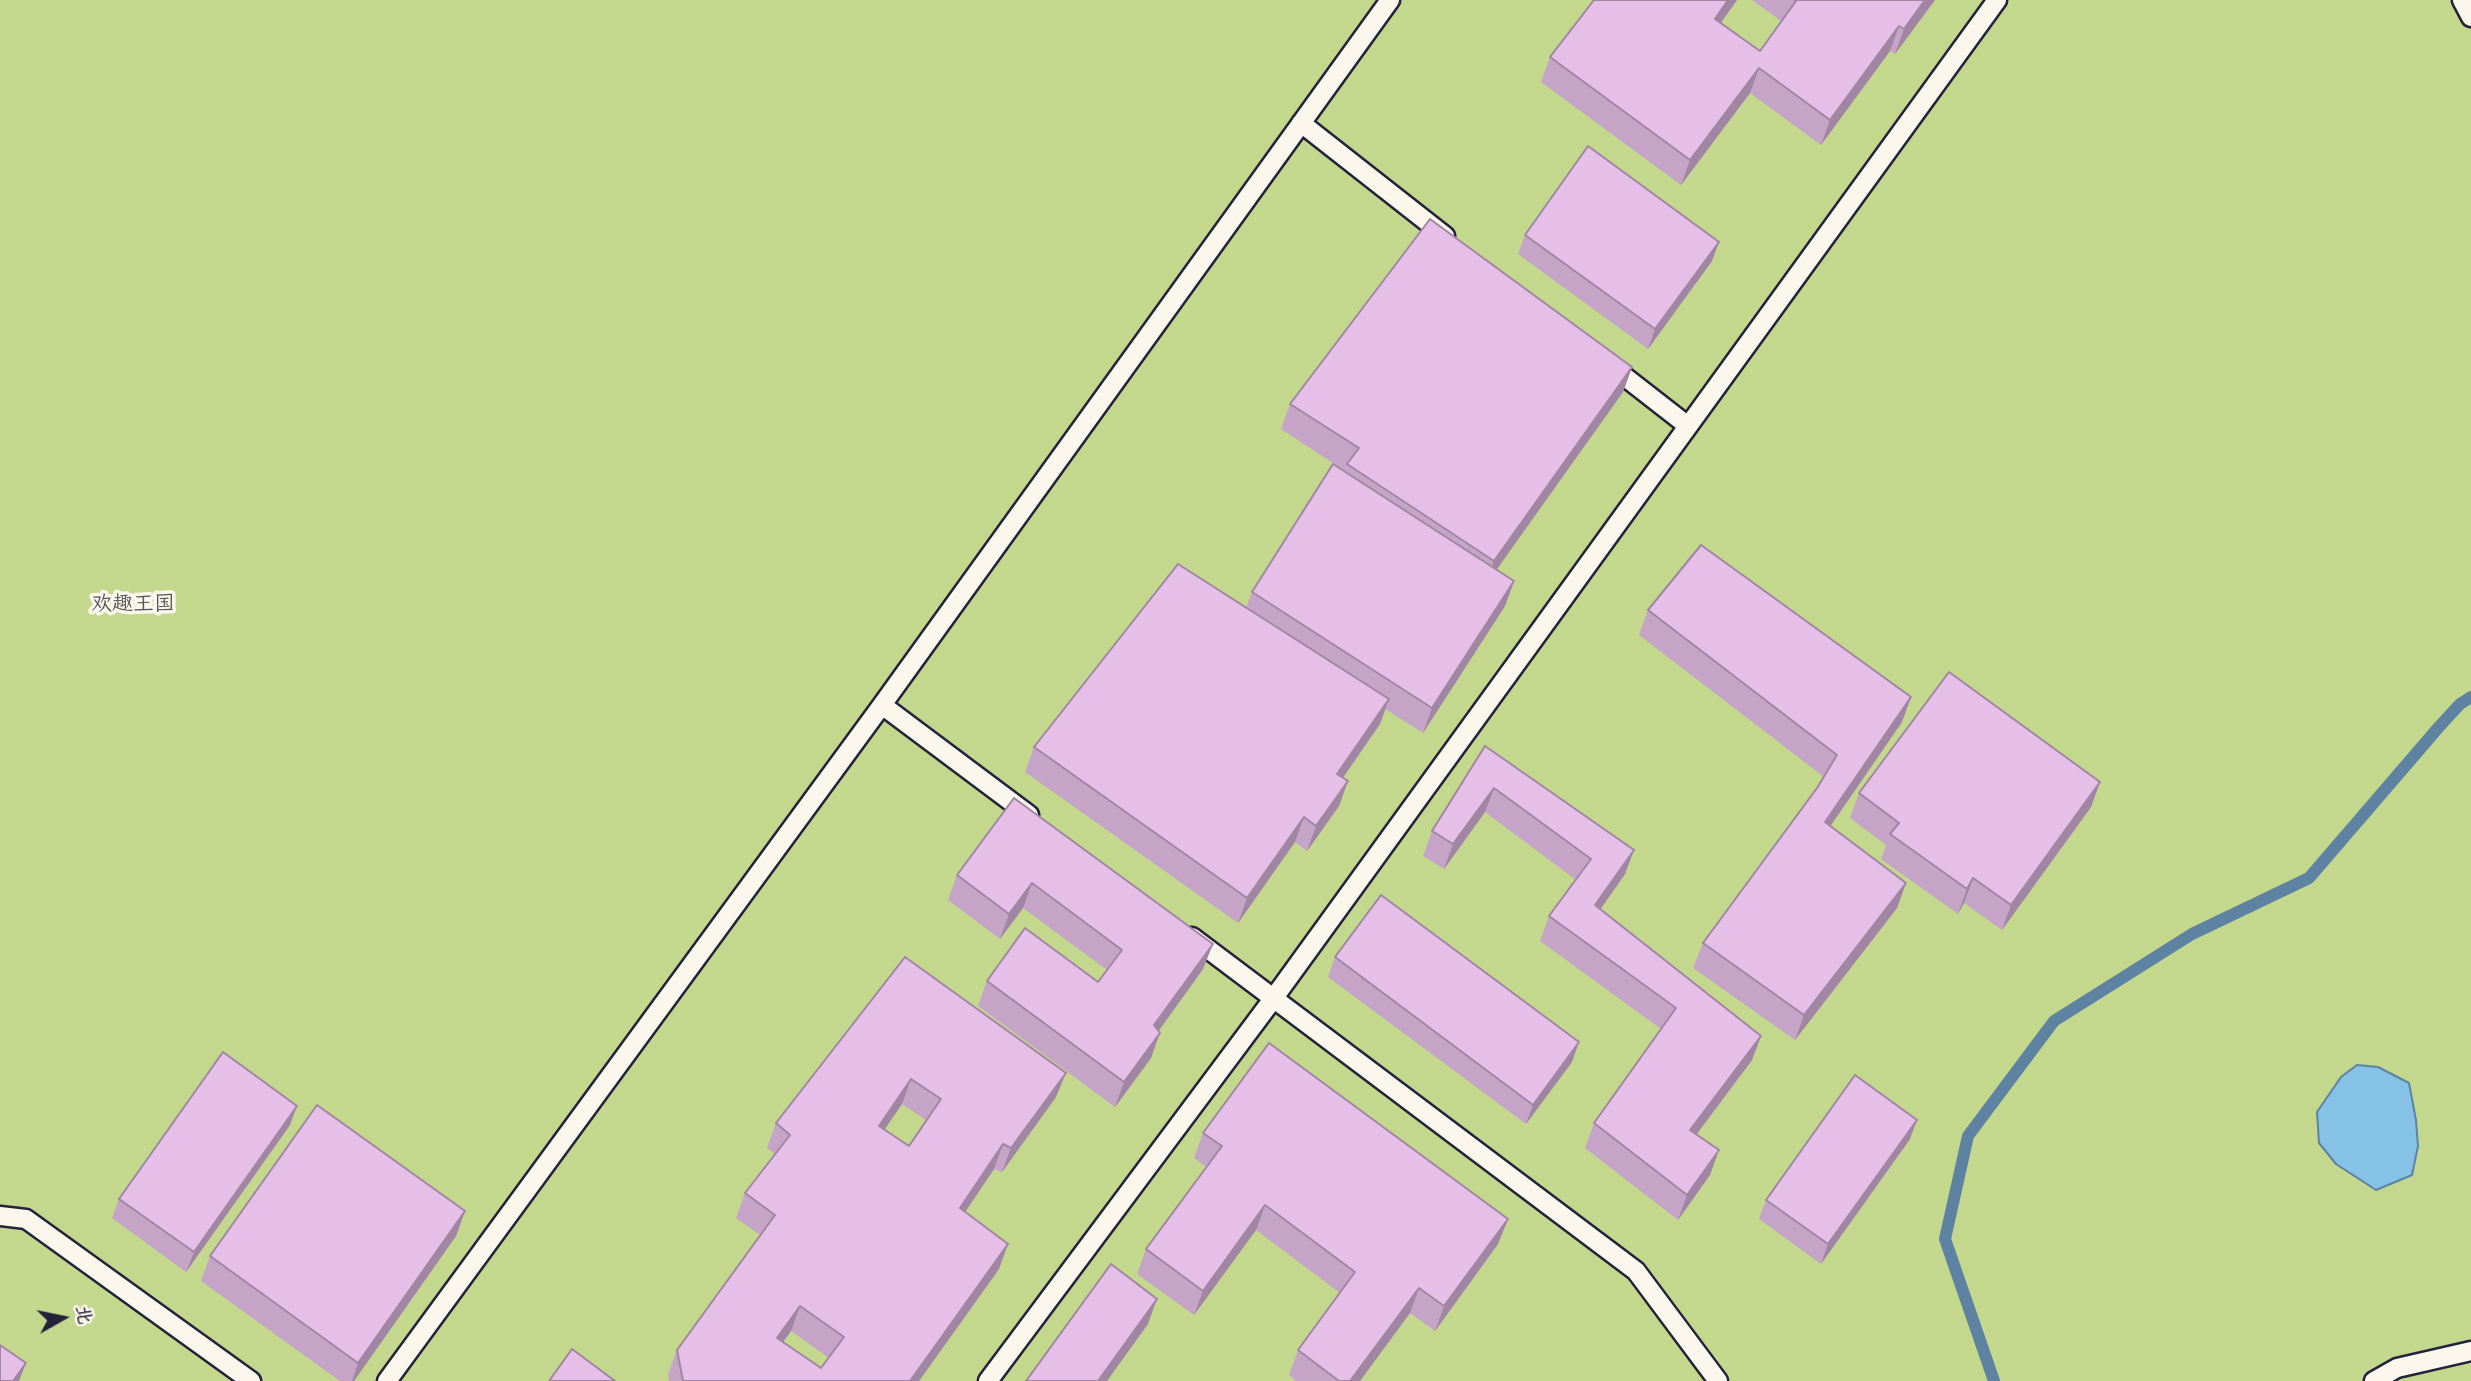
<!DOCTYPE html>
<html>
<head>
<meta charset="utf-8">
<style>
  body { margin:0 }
  #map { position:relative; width:2471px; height:1381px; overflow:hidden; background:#f4e6eb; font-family:"Shantell Sans","LXGW WenKai TC",sans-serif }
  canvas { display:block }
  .north { position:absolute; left:28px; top:1283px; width:70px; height:70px; -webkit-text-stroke:5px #fbf7ec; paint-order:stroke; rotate:81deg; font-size:19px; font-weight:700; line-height:28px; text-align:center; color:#22223b }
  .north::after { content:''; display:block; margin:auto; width:24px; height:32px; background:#22223b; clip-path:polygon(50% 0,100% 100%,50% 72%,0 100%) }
</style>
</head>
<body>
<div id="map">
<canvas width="2471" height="1381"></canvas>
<div class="north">北</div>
</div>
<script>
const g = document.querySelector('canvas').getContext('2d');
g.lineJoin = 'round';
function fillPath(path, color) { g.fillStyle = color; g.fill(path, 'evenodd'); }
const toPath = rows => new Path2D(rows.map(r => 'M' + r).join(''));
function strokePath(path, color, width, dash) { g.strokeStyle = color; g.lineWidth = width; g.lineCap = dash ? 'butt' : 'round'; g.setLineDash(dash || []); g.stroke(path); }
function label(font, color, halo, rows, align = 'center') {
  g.font = font + ' "Shantell Sans","LXGW WenKai TC",sans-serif'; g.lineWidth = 7; g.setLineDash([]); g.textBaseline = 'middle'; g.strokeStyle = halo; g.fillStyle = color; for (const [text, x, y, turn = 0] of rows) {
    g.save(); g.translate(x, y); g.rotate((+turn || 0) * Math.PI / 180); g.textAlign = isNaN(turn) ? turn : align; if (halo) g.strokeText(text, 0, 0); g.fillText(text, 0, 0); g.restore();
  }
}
fillPath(toPath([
  [0,0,2471,0,2471,1381,0,1381]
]), '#c3d88d');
const water = toPath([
  [2357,1065,2378,1067,2409,1083,2416,1120,2418,1146,2412,1175,2376,1190,2336,1164,2319,1143,2317,1112,2341,1077,2357,1065]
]);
fillPath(water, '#86c2e6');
strokePath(water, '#5e82a2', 2);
strokePath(toPath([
  [1994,1381,1945,1239,1968,1136,2054,1021,2192,934,2309,878,2438,728,2460,704,2471,697]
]), '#5e82a2', 12);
const lane = toPath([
  [2462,0,2471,17],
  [1301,123,1445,236],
  [1611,366,1688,426],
  [882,705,1029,815],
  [1192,937,1636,1271,1718,1381],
  [0,1216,26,1219,251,1381],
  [387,1381,882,705,1390,0],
  [988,1381,1273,999,1997,0],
  [2374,1381,2397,1368,2471,1351]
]);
strokePath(lane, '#22223b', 23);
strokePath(lane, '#fbf7ec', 18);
fillPath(toPath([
  [1594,0,1737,0,1720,23,1760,51,1781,21,1752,0,1935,0,1895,54,1890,51,1821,145,1750,93,1681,185,1541,82,1550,57],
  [1525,235,1719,242,1712,261,1648,349,1518,254],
  [1632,367,1623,392,1496,569,1514,581,1505,606,1423,733,1385,709,1380,724,1343,778,1348,781,1339,806,1307,851,1295,842,1238,923,1025,772,1034,747,1246,608,1252,592,1345,471,1281,429,1290,404],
  [1648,610,1911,697,1902,722,1830,826,1906,883,1897,908,1795,1040,1693,968,1703,943,1817,788,1824,777,1639,635],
  [1485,746,1625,874,1600,909,1761,1036,1752,1060,1697,1134,1710,1175,1678,1220,1585,1148,1594,1123,1661,1029,1540,941,1549,916,1576,880,1485,812,1444,869,1423,856,1432,831],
  [2100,782,2091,807,2002,930,1964,903,1958,914,1881,859,1886,845,1850,818,1859,793],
  [1014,798,1203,969,1158,1031,1151,1058,1115,1107,978,1006,987,981,1098,982,1107,970,1023,908,1000,939,948,900,957,875],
  [905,957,1056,1097,1002,1172,994,1169,965,1212,999,1269,919,1381,669,1381,668,1374,677,1350,760,1235,736,1218,745,1193,775,1154,767,1148,776,1123],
  [902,1104,926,1120,909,1146,884,1129],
  [791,1331,829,1358,821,1368,783,1342],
  [1335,957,1572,1062,1526,1124,1328,977],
  [290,1125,186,1272,112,1218,119,1199],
  [1203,1133,1508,1219,1498,1244,1435,1331,1410,1313,1360,1381,1296,1381,1289,1375,1298,1350,1340,1293,1256,1230,1194,1315,1137,1274,1146,1249,1206,1167,1194,1158],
  [1910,1139,1821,1264,1759,1219,1766,1200],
  [465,1211,456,1236,354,1381,340,1381,201,1281,210,1256]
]), '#c5a4c8');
fillPath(toPath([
  [1728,0,1737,0,1706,44,1715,19],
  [1925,0,1935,0,1895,54,1904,29],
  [1899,26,1890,51,1821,145,1830,120],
  [1759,68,1750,93,1681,185,1690,160],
  [1719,242,1712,261,1648,349,1655,329],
  [1632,367,1623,392,1485,586,1494,561],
  [1514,581,1505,606,1423,733,1432,708],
  [1911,697,1902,722,1816,847,1825,822],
  [1389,699,1380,724,1328,799,1337,774],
  [1348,781,1339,806,1307,851,1316,826],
  [2100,782,2091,807,2002,930,2011,905],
  [1494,788,1485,812,1444,869,1453,844],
  [1304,817,1295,842,1238,923,1247,898],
  [1634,850,1625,874,1586,930,1595,905],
  [1973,878,1964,903,1958,914,1967,889],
  [1032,883,1023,908,1000,939,1009,914],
  [1906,883,1897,908,1795,1040,1804,1015],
  [1213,944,1203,969,1145,1050,1154,1025],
  [1160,1033,1151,1058,1115,1107,1124,1082],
  [1761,1036,1752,1060,1681,1155,1690,1130],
  [1579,1042,1572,1062,1526,1124,1533,1105],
  [1066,1073,1056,1097,1002,1172,1011,1148],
  [911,1079,902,1104,870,1151,879,1126],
  [297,1106,290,1125,186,1272,194,1252],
  [1917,1120,1910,1139,1821,1264,1828,1244],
  [1003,1144,994,1169,951,1233,960,1208],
  [1719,1150,1710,1175,1678,1220,1687,1195],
  [1265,1205,1256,1230,1194,1315,1203,1291],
  [465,1211,456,1236,354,1381,352,1381,358,1363],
  [1508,1219,1498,1244,1435,1331,1444,1306],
  [1008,1244,999,1269,919,1381,910,1381],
  [1419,1288,1410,1313,1360,1381,1350,1381],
  [1157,1299,1148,1324,1107,1381,1098,1381],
  [800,1306,791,1331,768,1363,777,1338],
  [26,1363,19,1381,13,1381]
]), '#a086a2');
const building = toPath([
  [1594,0,1728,0,1715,19,1760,51,1796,1,1795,0,1925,0,1904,29,1899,26,1830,120,1759,68,1690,160,1550,57,1594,0],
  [1588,146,1719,242,1655,329,1525,235,1588,146],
  [1430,219,1632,367,1494,561,1347,464,1359,448,1290,404,1430,219],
  [1333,464,1514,581,1432,708,1252,592,1333,464],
  [1701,545,1911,697,1825,822,1906,883,1804,1015,1703,943,1817,788,1837,755,1648,610,1701,545],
  [1178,564,1389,699,1337,774,1348,781,1316,826,1304,817,1247,898,1034,747,1178,564],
  [1949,672,2100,782,2011,905,1973,878,1967,889,1890,834,1899,823,1859,793,1949,672],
  [1485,746,1634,850,1595,905,1761,1036,1690,1130,1719,1150,1687,1195,1594,1123,1676,1008,1549,916,1591,859,1494,788,1453,844,1432,831,1485,746],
  [1014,798,1213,944,1154,1025,1160,1033,1124,1082,987,981,1025,928,1098,982,1122,950,1032,883,1009,914,957,875,1014,798],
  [1381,895,1579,1042,1533,1105,1335,957,1381,895],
  [905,957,1066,1073,1011,1148,1003,1144,960,1208,1008,1244,910,1381,683,1381,677,1350,775,1215,745,1193,790,1135,776,1123,905,957],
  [911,1079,941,1099,909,1146,879,1126,911,1079],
  [800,1306,844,1337,821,1368,777,1338,800,1306],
  [1269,1043,1508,1219,1444,1306,1419,1288,1350,1381,1339,1381,1298,1350,1355,1272,1265,1205,1203,1291,1146,1249,1222,1146,1203,1133,1269,1043],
  [223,1052,297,1106,194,1252,119,1199,223,1052],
  [1855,1075,1917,1120,1828,1244,1766,1200,1855,1075],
  [317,1105,465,1211,358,1363,210,1256,317,1105],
  [1111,1264,1157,1299,1098,1381,1026,1381,1111,1264],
  [0,1345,26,1363,13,1381,0,1381,0,1345],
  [572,1349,615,1381,549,1381,572,1349]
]);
fillPath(building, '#e5bfe8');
strokePath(building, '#a086a2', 2);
label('21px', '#525954', '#fbf7ec', [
  ["欢趣王国",133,605]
]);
</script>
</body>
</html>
